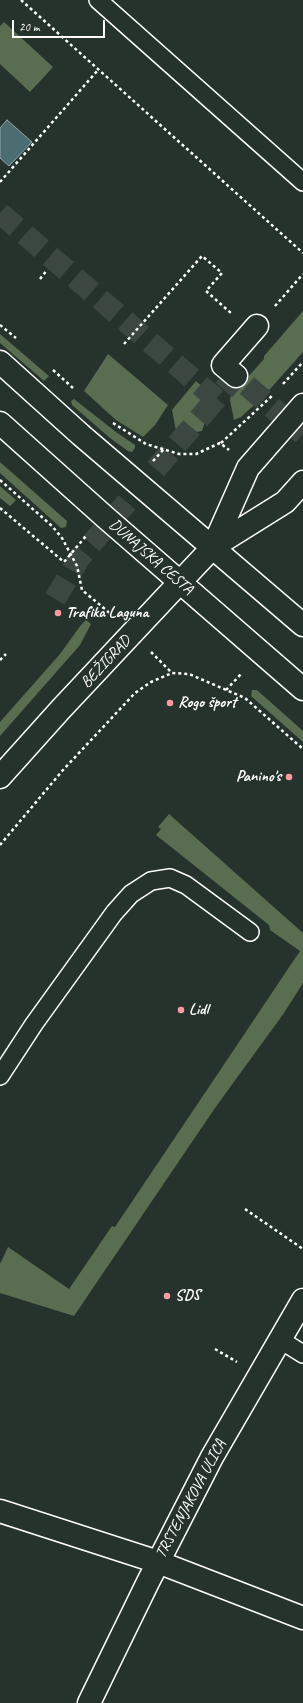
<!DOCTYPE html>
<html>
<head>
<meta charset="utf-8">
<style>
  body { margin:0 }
  #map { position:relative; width:303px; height:1703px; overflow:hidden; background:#26332d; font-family:Caveat,sans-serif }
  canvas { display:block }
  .scale { position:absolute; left:12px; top:20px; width:93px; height:18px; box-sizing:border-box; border:2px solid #fff; border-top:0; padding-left:5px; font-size:12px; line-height:14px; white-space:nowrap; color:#fff; -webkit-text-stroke:3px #26332d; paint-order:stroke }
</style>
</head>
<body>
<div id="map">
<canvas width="303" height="1703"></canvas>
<div class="scale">20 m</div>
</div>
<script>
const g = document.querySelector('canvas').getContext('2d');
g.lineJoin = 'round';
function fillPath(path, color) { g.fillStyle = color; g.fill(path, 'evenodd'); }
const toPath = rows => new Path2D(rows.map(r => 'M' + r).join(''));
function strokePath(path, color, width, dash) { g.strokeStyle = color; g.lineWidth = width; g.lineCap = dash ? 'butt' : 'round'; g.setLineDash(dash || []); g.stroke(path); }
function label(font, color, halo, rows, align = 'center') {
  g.font = font + ' Caveat,sans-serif'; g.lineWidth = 3; g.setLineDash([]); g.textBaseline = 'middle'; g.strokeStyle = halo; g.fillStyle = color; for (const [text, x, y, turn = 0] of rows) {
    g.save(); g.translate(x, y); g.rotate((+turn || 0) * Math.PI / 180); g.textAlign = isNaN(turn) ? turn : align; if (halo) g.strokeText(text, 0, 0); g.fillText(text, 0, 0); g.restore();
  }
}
fillPath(toPath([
  [4,22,53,67,30,92,0,64,0,26],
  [303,311,303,352,263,397,241,417,234,420,230,400,232,390,240,381,247,378,264,359,264,356],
  [0,334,49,376,44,381,0,343],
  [108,354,168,405,155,425,143,437,116,420,84,391],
  [196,381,220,403,206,419,202,431,190,433,176,431,172,410],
  [74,399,116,432,135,445,135,448,132,452,128,451,110,438,72,405,71,401],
  [0,462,67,521,66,527,61,528,0,473],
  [0,486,16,500,10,506,0,498],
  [86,620,91,624,80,645,0,736,0,722,60,654,81,625],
  [252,690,257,690,303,731,303,742,251,696],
  [169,814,303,933,303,983,284,1013,215,1108,74,1316,0,1293,0,1264,8,1247,69,1289,112,1226,115,1227,300,951,270,930,269,925,156,835,161,829,158,827]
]), '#596d50');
const water = toPath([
  [7,120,32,142,9,166,0,158,0,128,7,120]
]);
fillPath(water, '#4b6d72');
strokePath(water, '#93a7aa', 1);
strokePath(toPath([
  [0,213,216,399,236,376,303,434],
  [55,599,80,557,216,399]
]), '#3c4742', 22, [22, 11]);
const lane = toPath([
  [98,0,303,182],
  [0,1076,34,1024,114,913,131,894,151,881,170,878,186,885,250,932],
  [279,1339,303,1354]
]);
const street = toPath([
  [236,376,223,365,257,326],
  [0,1511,158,1562,303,1618],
  [89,1703,148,1582,212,1457,303,1300]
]);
const secondary = toPath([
  [0,777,61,709,213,547]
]);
const primary = toPath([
  [0,362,81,435,303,625],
  [0,423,105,517,303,689],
  [213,547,248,468,303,405],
  [213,547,285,502,303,482]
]);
strokePath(lane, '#fff', 20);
strokePath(street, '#fff', 25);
strokePath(secondary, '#fff', 25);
strokePath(primary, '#fff', 25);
strokePath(toPath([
  [21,0,303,253],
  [0,182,98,70],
  [40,279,47,270],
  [275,306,303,274],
  [0,325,16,338],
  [124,344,202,256,222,273,206,291,232,314],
  [53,370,73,388],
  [283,384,303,362],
  [113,423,146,444,179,454,196,454,220,443,229,450],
  [221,443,273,395],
  [153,461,164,449],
  [0,480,52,526,62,538,77,566,82,590,112,615],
  [0,508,64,562,86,536],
  [151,652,172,673,189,674,245,698,303,749],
  [0,660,6,654],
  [226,690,242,673],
  [0,845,63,770,135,693,151,682,172,673],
  [245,1209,303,1249],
  [215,1349,237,1362]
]), '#fff', 2.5, [3, 3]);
strokePath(lane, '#26332d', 17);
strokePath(street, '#26332d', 22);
strokePath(secondary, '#26332d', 22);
strokePath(primary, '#26332d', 22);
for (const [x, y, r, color] of [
  [58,613,4,"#ff9aa2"],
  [170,703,4,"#ff9aa2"],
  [289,777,4,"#ff9aa2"],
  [181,1010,4,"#ff9aa2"],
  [167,1296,4,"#ff9aa2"]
]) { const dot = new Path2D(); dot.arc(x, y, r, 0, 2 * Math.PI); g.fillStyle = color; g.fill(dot); strokePath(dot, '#26332d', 1.5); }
label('16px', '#fff', '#26332d', [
  ["DUNAJSKA CESTA",151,557,41],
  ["BEŽIGRAD",106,662,-47],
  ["TRSTENJAKOVA ULICA",191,1499,-62]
]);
label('bold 16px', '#fff', '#26332d', [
  ["Trafika Laguna",66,613],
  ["Rogo šport",178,703],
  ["Panino's",281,777,"right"],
  ["Lidl",189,1010],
  ["SDS",175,1296]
], 'left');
</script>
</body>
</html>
